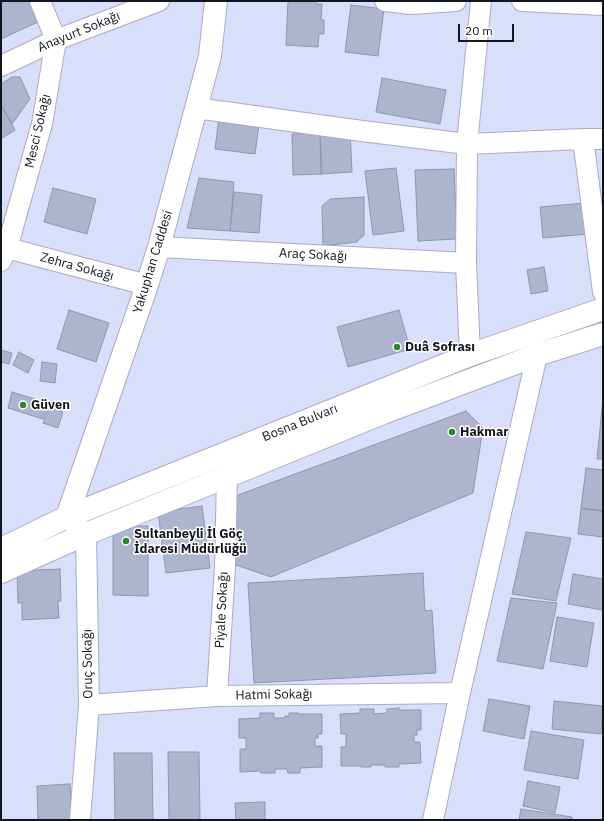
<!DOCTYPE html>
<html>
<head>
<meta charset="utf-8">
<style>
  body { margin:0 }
  #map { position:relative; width:604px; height:821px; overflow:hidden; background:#d9dffa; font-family:"IBM Plex Sans",sans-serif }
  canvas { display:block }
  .frame { position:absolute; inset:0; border:2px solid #13151e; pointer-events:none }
  .scale { position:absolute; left:458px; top:24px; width:56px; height:18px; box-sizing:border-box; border:2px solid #13151e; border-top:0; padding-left:5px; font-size:12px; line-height:14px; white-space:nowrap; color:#13151e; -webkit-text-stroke:3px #fff; paint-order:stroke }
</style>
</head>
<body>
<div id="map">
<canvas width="604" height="821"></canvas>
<div class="frame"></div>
<div class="scale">20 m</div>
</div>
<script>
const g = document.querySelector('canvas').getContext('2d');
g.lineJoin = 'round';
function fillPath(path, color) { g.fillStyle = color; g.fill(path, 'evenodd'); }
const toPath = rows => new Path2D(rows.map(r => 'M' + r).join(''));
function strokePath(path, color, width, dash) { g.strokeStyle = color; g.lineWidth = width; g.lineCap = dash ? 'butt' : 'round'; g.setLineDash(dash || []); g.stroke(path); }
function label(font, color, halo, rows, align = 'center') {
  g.font = font + ' "IBM Plex Sans",sans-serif'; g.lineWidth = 3; g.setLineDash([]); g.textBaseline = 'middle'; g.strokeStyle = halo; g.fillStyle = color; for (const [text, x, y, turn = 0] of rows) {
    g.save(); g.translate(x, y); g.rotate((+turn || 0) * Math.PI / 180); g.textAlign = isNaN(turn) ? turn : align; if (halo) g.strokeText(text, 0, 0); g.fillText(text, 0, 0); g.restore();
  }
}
const building = toPath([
  [1,1,29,1,38,22,1,39,1,1],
  [288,1,316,1,316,4,322,4,321,20,324,20,324,34,319,34,318,47,286,45,288,1],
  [351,5,384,9,378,56,345,52,351,5],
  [12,77,20,77,30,99,12,124,1,105,1,84,12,77],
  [382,78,446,90,440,124,376,112,382,78],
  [1,105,15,130,1,139,1,105],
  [219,118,259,124,255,154,215,149,219,118],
  [350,131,352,172,321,174,320,133,350,131],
  [320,133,322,174,293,175,292,134,320,133],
  [396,168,404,231,373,235,365,171,396,168],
  [454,169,457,239,418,241,415,170,454,169],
  [199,178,234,182,230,231,187,228,199,178],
  [53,188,96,199,87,234,44,222,53,188],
  [234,192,262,195,259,233,230,231,234,192],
  [364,197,364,235,357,242,323,246,322,206,330,199,364,197],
  [585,203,588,234,543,238,540,207,585,203],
  [544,267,548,291,531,294,527,270,544,267],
  [69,310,109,323,96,362,57,349,69,310],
  [399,310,410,349,348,367,337,327,399,310],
  [1,350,12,353,9,364,1,362,1,350],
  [19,352,34,360,28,373,13,365,19,352],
  [42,362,57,364,55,383,40,381,42,362],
  [12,392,48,403,43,419,8,408,12,392],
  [603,399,603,459,597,459,603,399],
  [49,407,63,412,58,428,43,423,49,407],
  [466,411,483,428,473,493,271,577,236,565,230,551,234,511,238,495,466,411],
  [586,468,603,470,603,511,581,508,586,468],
  [202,506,210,568,166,573,158,512,202,506],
  [581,509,603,511,603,537,578,534,581,509],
  [113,526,148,526,148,596,113,595,113,526],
  [526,532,571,538,556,601,512,594,526,532],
  [60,569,61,601,58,601,59,618,22,620,22,603,18,603,17,571,60,569],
  [423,573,425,611,432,610,436,673,254,683,248,583,423,573],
  [573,574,603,579,603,610,568,604,573,574],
  [511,598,557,603,543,669,497,661,511,598],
  [557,617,594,623,587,667,550,661,557,617],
  [489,699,530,706,524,739,483,731,489,699],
  [554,701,603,706,601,734,552,729,554,701],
  [399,708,399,710,421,710,421,730,417,730,417,735,414,735,414,742,420,742,421,763,399,764,399,767,385,767,385,765,371,765,371,767,361,767,361,766,341,766,341,747,346,747,346,734,341,734,340,714,360,713,360,709,374,709,374,714,387,713,387,709,399,708],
  [260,713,274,713,274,718,285,718,285,716,289,716,289,713,298,713,299,714,322,714,322,734,318,734,318,738,315,738,315,746,322,746,322,767,300,768,300,773,288,773,287,769,275,769,275,773,261,773,260,771,240,772,240,749,246,749,246,738,239,738,239,719,260,718,260,713],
  [531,731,584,740,578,779,524,770,531,731],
  [168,752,199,752,200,820,169,820,168,752],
  [114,753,152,753,153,820,115,820,114,753],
  [528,781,560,787,555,813,523,806,528,781],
  [70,784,72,820,38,820,37,786,70,784],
  [265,802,265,820,236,820,235,803,265,802],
  [521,809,572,817,572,820,519,820,521,809]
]);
fillPath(building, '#aeb3ce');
strokePath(building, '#9095af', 1);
const minor = toPath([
  [385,1,411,4,456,1],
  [522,1,603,5],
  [1,66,56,40,159,1],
  [196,108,362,131,467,144,583,139,603,139],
  [583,139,603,292],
  [159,247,466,263],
  [7,248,147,285],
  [1,261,7,248,42,124,56,40,40,1],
  [470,355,466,263,467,144,481,1],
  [74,524,86,534,89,705,80,820],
  [217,696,225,567,227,476],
  [89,705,217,696,460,693],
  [433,820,460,693,537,355]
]);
const tertiary = toPath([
  [67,517,147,285,159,247,210,56,216,1]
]);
const secondary = toPath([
  [1,549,67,517,470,355,603,309],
  [1,572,14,566,86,534,383,413,537,355,603,334]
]);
strokePath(minor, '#a6acc6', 22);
strokePath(tertiary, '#a6acc6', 24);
strokePath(secondary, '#a6acc6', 24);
strokePath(minor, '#fff', 20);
strokePath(tertiary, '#fff', 22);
strokePath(secondary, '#fff', 22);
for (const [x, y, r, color] of [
  [397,347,4,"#2c8636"],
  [23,405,4,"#2c8636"],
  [452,432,4,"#2c8636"],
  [126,541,4,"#2c8636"]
]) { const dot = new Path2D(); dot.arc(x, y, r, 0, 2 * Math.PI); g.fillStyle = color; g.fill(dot); strokePath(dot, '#fff', 1.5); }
label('13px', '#13151e', '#fff', [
  ["Anayurt Sokağı",79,32,-22],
  ["Mesci Sokağı",38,131,-77],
  ["Araç Sokağı",313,255,3],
  ["Yakuphan Caddesi",153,262,-73],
  ["Zehra Sokağı",77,267,15],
  ["Bosna Bulvarı",300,423,-22],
  ["Piyale Sokağı",222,610,-87],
  ["Oruç Sokağı",88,664,-91],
  ["Hatmi Sokağı",274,695,-1]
]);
label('bold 13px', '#13151e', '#fff', [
  ["Duâ Sofrası",405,347],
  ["Güven",31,405],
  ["Hakmar",460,432],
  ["Sultanbeyli İl Göç",134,534],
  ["İdaresi Müdürlüğü",134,549]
], 'left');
</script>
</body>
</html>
